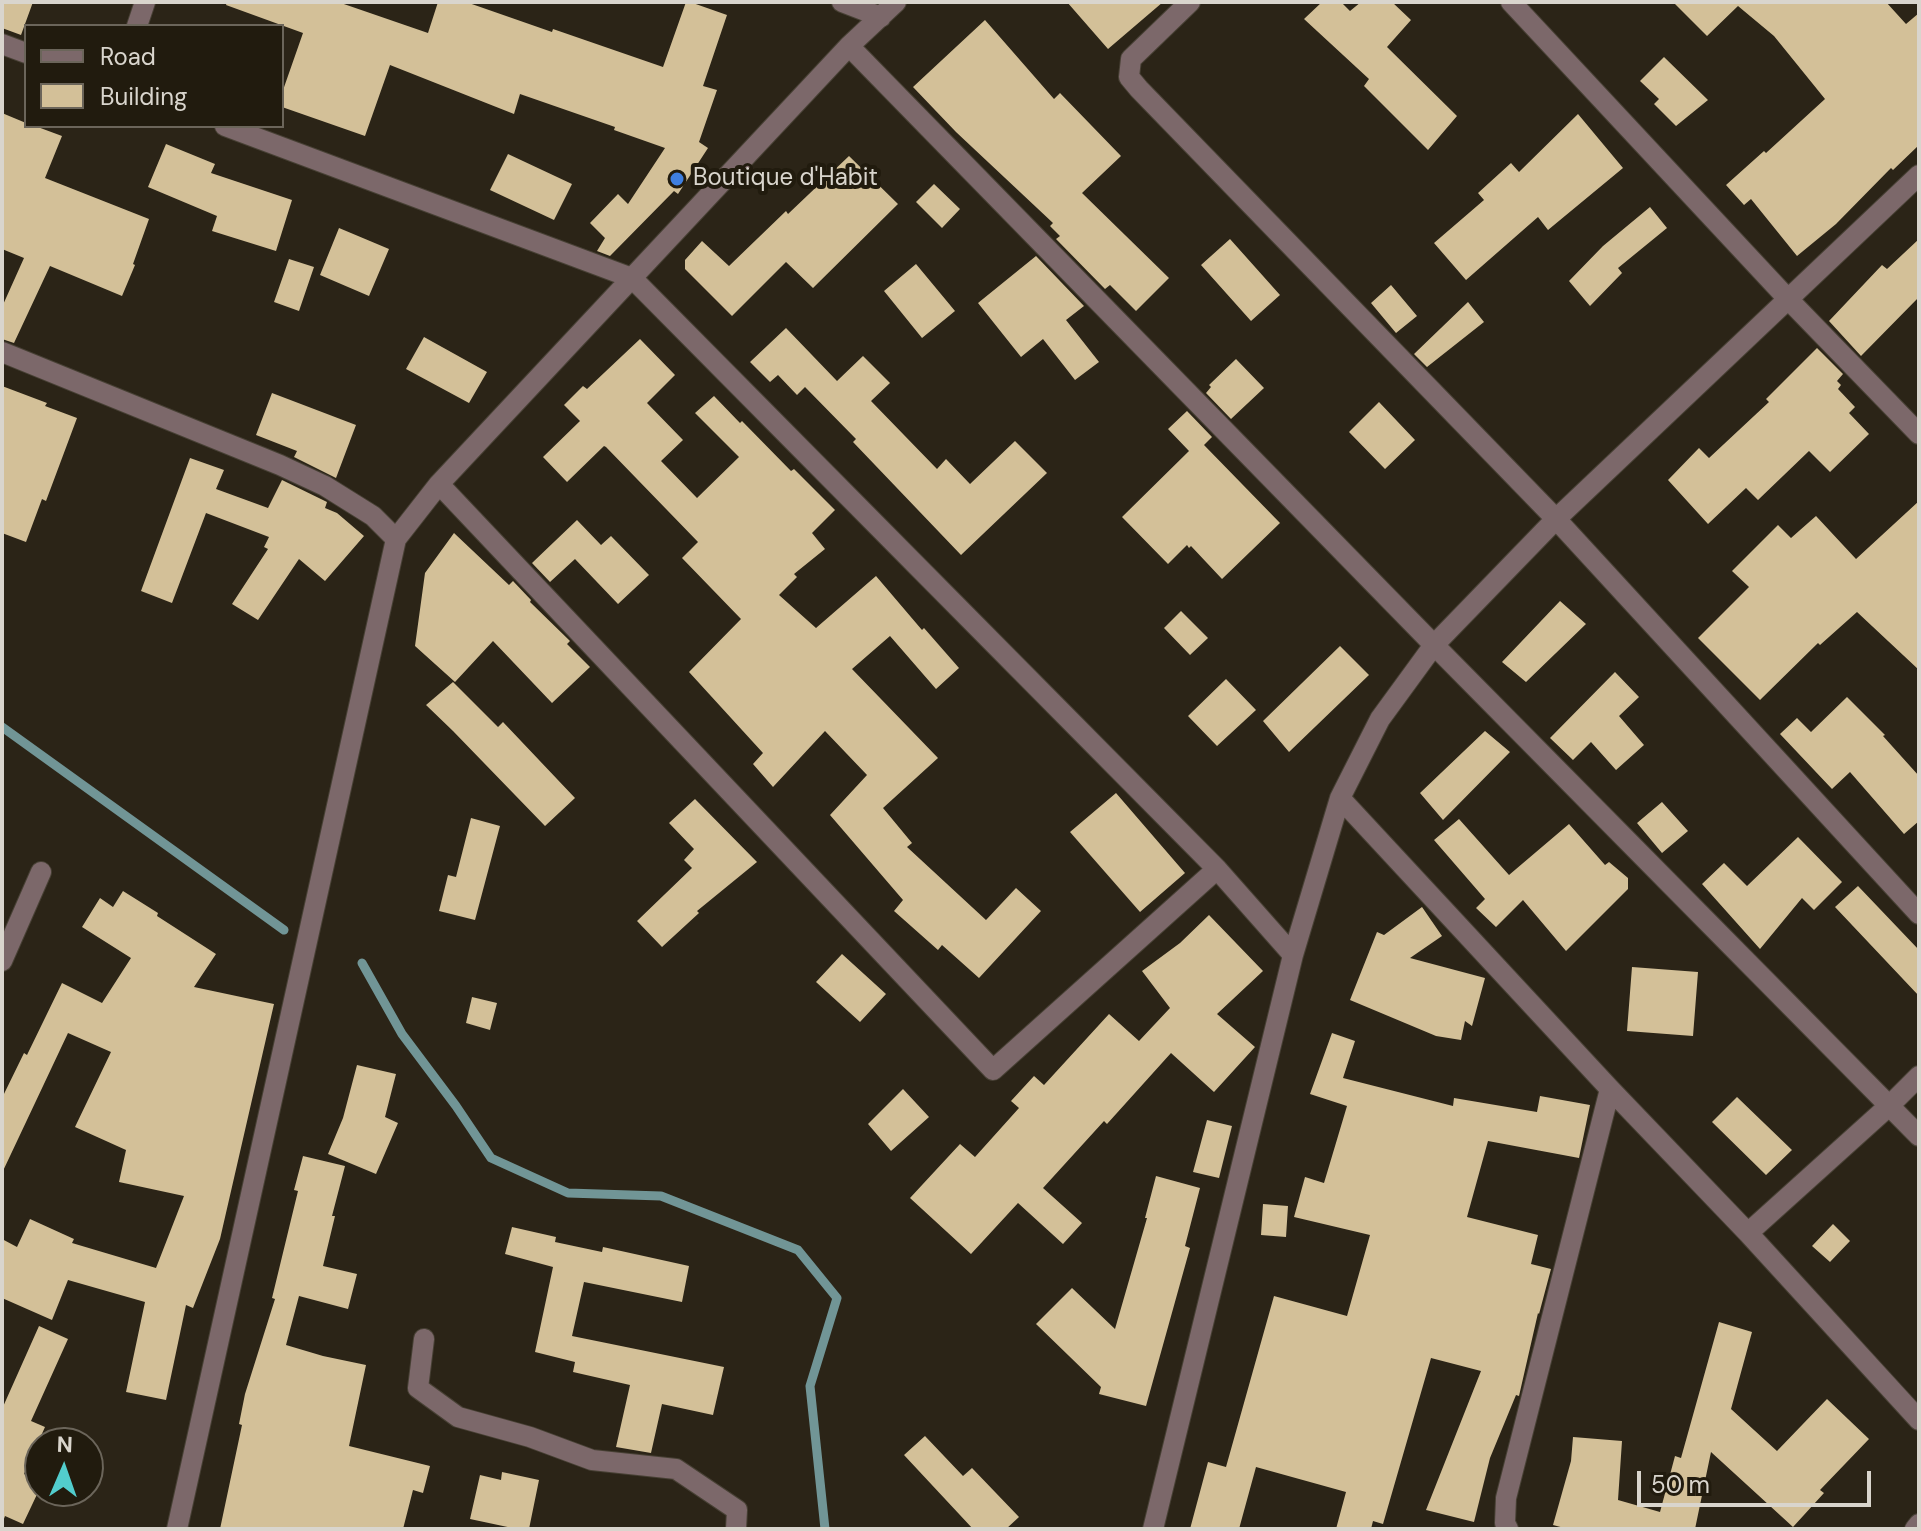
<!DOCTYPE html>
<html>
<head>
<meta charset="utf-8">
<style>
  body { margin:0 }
  #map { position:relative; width:1921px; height:1531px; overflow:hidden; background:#2b2417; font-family:"DM Sans",sans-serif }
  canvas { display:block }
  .frame { position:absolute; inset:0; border:4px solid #d9d5cd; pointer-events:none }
  .legend { position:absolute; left:24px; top:24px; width:260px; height:104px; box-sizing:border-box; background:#211b0e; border:2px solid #6b655a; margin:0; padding:10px 14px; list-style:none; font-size:24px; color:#d9d5cd }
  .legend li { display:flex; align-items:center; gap:16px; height:40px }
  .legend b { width:40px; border:2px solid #6b655a }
  .north { position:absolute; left:24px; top:1427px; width:80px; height:80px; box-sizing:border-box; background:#211b0e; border:2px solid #6b655a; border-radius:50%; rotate:2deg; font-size:22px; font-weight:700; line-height:32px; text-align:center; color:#d9d5cd }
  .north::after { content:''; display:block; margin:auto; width:28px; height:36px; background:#52cdcd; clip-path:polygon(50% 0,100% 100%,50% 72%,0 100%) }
  .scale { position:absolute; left:1637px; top:1471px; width:234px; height:36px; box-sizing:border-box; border:4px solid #d9d5cd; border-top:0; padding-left:10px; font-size:24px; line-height:28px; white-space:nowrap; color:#d9d5cd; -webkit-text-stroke:6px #211b0e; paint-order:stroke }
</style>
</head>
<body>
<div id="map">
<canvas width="1921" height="1531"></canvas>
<div class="frame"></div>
<ul class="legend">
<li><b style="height:10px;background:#7c686a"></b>Road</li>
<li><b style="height:22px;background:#d3c098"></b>Building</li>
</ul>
<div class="north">N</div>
<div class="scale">50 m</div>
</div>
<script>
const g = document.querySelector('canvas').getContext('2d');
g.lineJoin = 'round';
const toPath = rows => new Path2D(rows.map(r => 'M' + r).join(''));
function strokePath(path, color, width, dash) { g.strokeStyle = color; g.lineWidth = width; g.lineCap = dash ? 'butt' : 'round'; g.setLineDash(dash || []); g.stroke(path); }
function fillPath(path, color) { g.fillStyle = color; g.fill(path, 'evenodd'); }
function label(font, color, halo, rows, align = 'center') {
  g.font = font + ' "DM Sans",sans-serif'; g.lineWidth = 8; g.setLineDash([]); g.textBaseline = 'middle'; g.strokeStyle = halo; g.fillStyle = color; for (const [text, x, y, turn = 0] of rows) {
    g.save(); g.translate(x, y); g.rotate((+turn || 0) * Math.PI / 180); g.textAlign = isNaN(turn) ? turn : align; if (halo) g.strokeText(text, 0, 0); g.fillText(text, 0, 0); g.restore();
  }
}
strokePath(toPath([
  [2,727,284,930],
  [362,963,402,1034,456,1106,491,1158,568,1193,661,1196,798,1250,837,1298,810,1386,825,1529]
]), '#719596', 9);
fillPath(toPath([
  [2,2,33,2,21,35,2,28],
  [227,2,338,2,428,33,438,2,466,2,552,32,553,29,663,67,686,2,690,2,727,15,703,86,717,90,699,142,708,148,678,194,674,191,610,256,597,251,605,238,590,223,618,194,628,204,665,148,614,130,615,127,520,94,514,114,390,65,365,136,282,107,282,93,303,33,226,5],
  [1067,2,1163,2,1108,49],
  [1322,2,1341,2,1350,11,1361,2,1392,2,1411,20,1387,47,1457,116,1428,150,1364,86,1369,79,1304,19],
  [1673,2,1886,2,1906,24,1919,13,1919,145,1893,170,1891,168,1836,224,1797,256,1751,199,1744,205,1726,185,1764,151,1766,153,1825,99,1774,36,1738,6,1707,36],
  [985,20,1054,99,1060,93,1121,156,1082,193,1169,278,1136,311,1110,285,1105,289,1056,239,1060,236,1050,226,1053,223,956,132,913,87],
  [1664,57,1708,100,1676,126,1654,104,1659,99,1640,81],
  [2,113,26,123,26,126,35,126,62,136,45,178,149,219,133,264,135,265,122,296,50,266,14,343,2,339,2,307,24,258,2,249],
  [1578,114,1623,168,1548,230,1538,217,1466,280,1434,243,1484,200,1478,193,1511,163,1519,172],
  [166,144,215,164,211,173,292,200,276,251,212,231,217,216,148,187],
  [508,154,572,184,554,220,490,190],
  [849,156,898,204,813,288,786,262,732,316,685,269,685,260,702,241,729,266,786,211,788,214],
  [934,184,960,209,942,228,916,202],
  [1650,207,1667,228,1618,268,1622,273,1590,306,1569,281,1603,246],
  [339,228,389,249,369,296,320,275],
  [1230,239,1280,295,1251,321,1201,265],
  [1919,239,1919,297,1861,356,1829,321,1882,265,1887,269],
  [1036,256,1084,306,1066,320,1099,362,1075,380,1043,339,1021,357,978,303],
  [289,259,314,267,299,311,274,302],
  [916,264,955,311,922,338,884,291],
  [1391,285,1417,316,1396,333,1371,303],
  [1468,302,1484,322,1427,367,1414,354],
  [786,328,837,381,863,356,890,383,871,401,937,469,946,459,970,484,1015,441,1047,473,961,555,853,442,856,439,805,387,797,395,778,375,770,382,750,362],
  [424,337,487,372,469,403,406,369],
  [640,339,675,375,647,403,683,440,661,461,697,498,739,457,695,413,714,396,740,423,742,421,791,471,794,469,835,510,812,533,825,549,794,574,797,577,779,595,816,628,876,576,922,630,924,628,959,668,936,689,890,636,852,669,938,758,883,808,912,843,907,847,986,920,1016,888,1041,911,979,978,942,945,938,950,894,911,903,900,830,815,867,775,825,731,773,787,753,764,763,753,689,672,741,619,682,558,698,542,606,447,604,446,567,482,543,457,580,421,564,405,583,386,587,389],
  [1817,348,1843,374,1837,381,1841,385,1838,389,1855,407,1849,413,1869,434,1830,472,1809,451,1758,500,1746,488,1708,524,1668,480,1699,448,1709,458,1769,402,1766,399],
  [1236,359,1264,388,1231,419,1206,393,1211,387,1209,385],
  [2,386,47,403,45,406,77,418,46,501,42,499,26,542,2,533],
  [272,393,356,425,336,478,294,457,297,451,256,435],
  [1379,402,1415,440,1385,469,1349,432],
  [1187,411,1212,437,1204,445,1280,523,1222,579,1191,546,1189,548,1187,545,1168,564,1122,517,1189,451,1168,429],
  [190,458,224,470,216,489,268,508,282,480,327,502,325,508,337,513,364,536,325,581,299,559,258,620,232,604,268,549,264,547,269,537,206,513,172,603,141,591],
  [1919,501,1919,670,1857,612,1820,645,1818,643,1760,700,1698,638,1749,587,1732,571,1778,525,1791,538,1816,516,1856,559],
  [577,520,601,545,611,536,649,575,618,604,575,559,550,582,532,563],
  [454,533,509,585,513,581,531,600,530,602,570,641,567,644,590,667,552,703,493,641,455,682,415,646,425,573],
  [1560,601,1586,624,1526,682,1502,662],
  [1181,611,1208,638,1190,655,1164,628],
  [1340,646,1369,675,1289,752,1263,721],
  [1615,672,1639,697,1619,716,1644,745,1616,770,1591,742,1573,760,1550,738],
  [1226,679,1256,710,1217,746,1188,716],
  [453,682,498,727,503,722,575,798,545,826,453,731,426,705],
  [1847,697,1885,735,1883,736,1919,776,1919,821,1904,834,1850,772,1832,789,1780,734,1797,718,1811,732],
  [1485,731,1510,752,1443,820,1420,793],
  [1116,793,1185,873,1140,912,1070,832],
  [695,799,757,862,697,911,699,913,662,947,637,921,692,868,684,860,694,849,669,823],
  [1662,802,1688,831,1662,853,1637,823],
  [471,818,500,826,475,920,439,911,448,875,456,877],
  [1459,819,1509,875,1569,824,1605,865,1609,862,1628,878,1628,889,1566,951,1523,900,1496,927,1476,908,1485,899,1434,840],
  [1798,837,1842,882,1814,910,1802,898,1760,949,1702,884,1724,863,1747,886],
  [1858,886,1919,950,1919,996,1835,907],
  [123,891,158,913,157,916,216,954,194,987,274,1004,220,1239,193,1308,186,1305,166,1400,126,1392,145,1302,68,1280,52,1320,2,1298,2,1239,17,1247,30,1219,74,1239,72,1243,156,1268,184,1196,119,1182,126,1150,75,1127,111,1052,68,1033,2,1173,2,1098,24,1053,27,1055,62,983,102,1003,131,958,82,927,100,898,113,907],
  [1422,907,1442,936,1410,958,1485,978,1472,1026,1465,1021,1461,1040,1436,1036,1350,1000,1377,932,1384,935],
  [1209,915,1263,971,1217,1014,1255,1047,1214,1092,1171,1053,1107,1124,1104,1121,1043,1188,1082,1223,1063,1244,1018,1203,971,1254,910,1198,960,1144,975,1157,1019,1108,1011,1101,1034,1076,1044,1085,1109,1014,1139,1041,1170,1008,1142,971,1180,943],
  [842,954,886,994,860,1022,816,982],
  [1632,967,1698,972,1693,1036,1627,1031],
  [472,997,497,1003,490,1030,466,1023],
  [1332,1033,1355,1041,1343,1078,1453,1106,1454,1098,1537,1112,1540,1096,1590,1105,1579,1158,1488,1141,1467,1217,1538,1235,1531,1264,1551,1269,1539,1314,1538,1313,1519,1396,1516,1395,1490,1458,1474,1522,1426,1510,1481,1371,1431,1358,1383,1524,1373,1521,1371,1529,1336,1529,1346,1492,1256,1467,1239,1529,1190,1529,1208,1462,1226,1467,1274,1296,1347,1316,1370,1235,1294,1217,1305,1177,1324,1183,1347,1106,1310,1094],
  [357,1065,396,1074,385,1117,398,1123,376,1174,328,1154,343,1118],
  [903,1089,929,1117,891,1151,868,1124],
  [1737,1097,1792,1150,1766,1175,1712,1122],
  [1207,1120,1232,1126,1219,1178,1193,1172],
  [303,1156,345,1166,332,1216,335,1216,323,1266,357,1274,348,1309,299,1296,286,1345,323,1356,366,1365,349,1446,430,1466,423,1493,413,1490,403,1529,220,1529,242,1425,239,1424,245,1394,275,1299,272,1298,298,1191,294,1190],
  [1156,1176,1200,1188,1185,1246,1190,1248,1146,1406,1099,1394,1101,1387,1036,1324,1072,1288,1115,1329,1147,1218,1145,1218],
  [1263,1204,1288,1206,1286,1237,1261,1235],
  [1833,1224,1850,1241,1830,1262,1812,1246],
  [512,1227,556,1237,555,1242,602,1252,603,1247,689,1266,682,1302,584,1282,572,1336,724,1367,713,1415,662,1404,651,1453,616,1447,630,1385,573,1372,575,1362,535,1352,553,1267,505,1254],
  [1719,1322,1752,1332,1731,1409,1777,1451,1827,1399,1869,1439,1820,1490,1824,1493,1793,1527,1711,1452,1695,1529,1568,1529,1553,1525,1571,1461,1573,1437,1622,1441,1618,1500,1660,1512,1675,1456,1681,1458],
  [39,1326,68,1339,31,1421,45,1427,24,1474,40,1481,40,1488,23,1524,5,1516,2,1524,2,1409],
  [925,1436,963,1476,972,1468,1019,1517,1006,1529,973,1529,904,1455],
  [502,1472,539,1480,529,1529,517,1529,470,1519,480,1475,501,1480]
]), '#d3c098');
const minor = toPath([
  [842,2,881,17],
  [1190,2,1131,59,1129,77,1139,89,1556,519,1919,914],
  [1511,2,1788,299,1919,434],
  [137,26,145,2],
  [2,44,26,53],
  [849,46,1434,645,1919,1136],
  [225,126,632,278,1217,869,1293,955],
  [2,352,280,465,325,486,373,516,396,539],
  [439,484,993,1070,1217,869],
  [1340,798,1610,1089,1748,1233,1919,1420],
  [2,961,41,872],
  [1748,1233,1890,1105,1919,1076],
  [424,1339,418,1388,458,1417,530,1437,592,1460,676,1469,737,1510,736,1529],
  [177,1529,396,539,439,484,849,46,896,2],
  [1153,1529,1293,955,1340,798,1380,719,1434,645,1556,519,1919,175],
  [1508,1529,1505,1523,1506,1498,1610,1089],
  [1915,1529,1919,1524]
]);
strokePath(minor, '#474034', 22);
strokePath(minor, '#7c686a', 20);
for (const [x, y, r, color] of [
  [677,179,8,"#3f7fe0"]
]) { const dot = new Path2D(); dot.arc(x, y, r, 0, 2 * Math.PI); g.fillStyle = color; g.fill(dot); strokePath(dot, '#211b0e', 3); }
label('24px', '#d9d5cd', '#211b0e', [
  ["Boutique d'Habit",693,179]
], 'left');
</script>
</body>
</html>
